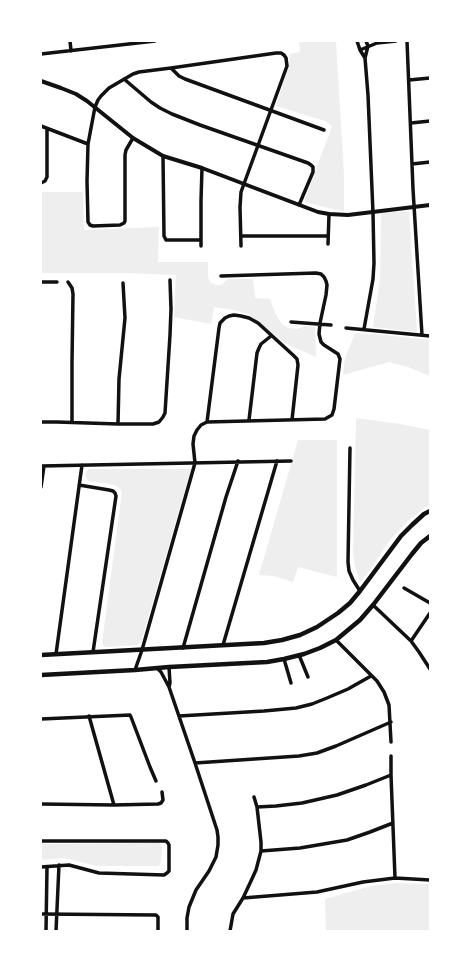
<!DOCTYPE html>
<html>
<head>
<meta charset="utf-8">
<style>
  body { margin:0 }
  #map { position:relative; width:471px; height:972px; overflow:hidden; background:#fff; font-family:"Titillium Web",sans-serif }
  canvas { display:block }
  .frame { position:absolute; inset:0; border:42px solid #fff; pointer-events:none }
</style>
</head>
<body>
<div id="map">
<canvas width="471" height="972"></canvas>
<div class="frame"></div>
</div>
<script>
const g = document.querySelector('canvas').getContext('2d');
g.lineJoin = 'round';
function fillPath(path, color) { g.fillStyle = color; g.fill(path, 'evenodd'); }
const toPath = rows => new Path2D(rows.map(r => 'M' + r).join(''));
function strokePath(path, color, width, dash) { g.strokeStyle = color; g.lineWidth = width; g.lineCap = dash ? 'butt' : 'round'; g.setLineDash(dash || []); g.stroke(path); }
fillPath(toPath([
  [299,41,336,41,344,175,344,211,332,209,304,202,332,126,325,121,276,106,289,66,290,54,300,52],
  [41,192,83,192,84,230,159,227,158,262,208,262,208,276,210,282,216,285,221,285,228,279,253,279,255,298,270,299,276,315,282,324,288,328,297,329,305,326,315,327,316,357,293,347,280,340,248,314,234,310,214,307,211,324,174,317,176,275,124,273,41,273],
  [409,211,417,332,373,327,380,279,381,213],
  [355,333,375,334,430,340,430,376,408,367,389,362,343,375,345,358],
  [356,418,400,424,430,430,430,504,410,519,390,540,367,574,360,582,355,566,353,552],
  [298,440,337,440,337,577,298,567,293,582,274,576,259,575],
  [88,469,191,469,141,642,137,645,105,647,102,643,122,492,117,486,109,484,88,481,85,475],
  [160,843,162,847,161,861,159,866,96,866,65,858,41,860,41,844],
  [395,883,430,884,430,931,326,931,325,899,371,886]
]), '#eee');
strokePath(toPath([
  [70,41,71,51],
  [357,41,360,50,365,58],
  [407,41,413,189,422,335],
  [360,50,377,43,396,41],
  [41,54,155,41],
  [171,68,179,76,185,79,324,130],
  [124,79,151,102,160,108,172,114,200,125,308,163,311,165,313,167,313,172,299,205],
  [409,80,430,78],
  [411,123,430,121],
  [41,126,88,144],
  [133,138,126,150,125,155,125,221,124,223,120,225,93,226,90,225,88,222,87,181,88,144,95,107,98,100,101,96,109,88,133,74,139,72,171,68,276,53,281,53,284,55,286,58,287,66,241,192,240,207,241,246],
  [163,156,164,236,166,240,200,240],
  [412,164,430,162],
  [41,183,45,181,47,177,47,129],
  [241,236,328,236],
  [328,244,329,214],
  [201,246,201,201,202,168],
  [41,282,57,282],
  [68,282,72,288,73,294,72,362,72,422],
  [291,322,331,325],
  [346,328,430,336],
  [364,329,373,279,374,263,373,213,368,95,365,58,368,46,366,41],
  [249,420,257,353,259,348,261,344,271,336],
  [41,422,57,422,118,424,153,424,159,422,163,417,165,413,170,335,171,309,170,280],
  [207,422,219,328,220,323,225,318,229,316,234,315,241,316,249,318,258,323,293,355,297,359,298,365,292,420],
  [118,424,119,379,125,318,123,283],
  [350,448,348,562,349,571,353,580,360,591],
  [41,466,291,461],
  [79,485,109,490,113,491,115,493,116,496,93,652],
  [41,487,44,466],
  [404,588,430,603],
  [373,605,411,641,419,652,430,669],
  [336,640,377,681,384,692,389,705,391,742],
  [411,641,430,613],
  [223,645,277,461],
  [183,648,226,497,238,461],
  [56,654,82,465],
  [299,655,308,677],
  [284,659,291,683],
  [157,668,161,672,169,687,195,763,217,830,218,837,218,845,216,857,209,871,196,890,189,907,187,918,187,931],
  [135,670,142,650,195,463,193,444,194,436,197,430,201,425,207,422,325,419,332,415,334,409,340,359,338,354,324,345,321,342,319,334,320,323,326,295,327,285,326,281,324,277,321,274,316,273,221,276],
  [169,687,170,683,169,667],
  [89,716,114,805],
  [179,716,264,711,296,708,312,704,327,698,348,689,371,676],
  [41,719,130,715,131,717,150,767,156,781],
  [391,756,391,775,395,878],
  [195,763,299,756,317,753,336,746,391,722],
  [41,804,114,805,158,804,161,803,163,800,162,792],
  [257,807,276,806,302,803,337,795,366,785,391,775],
  [41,841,166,841,168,843,169,845,169,871,167,873,164,875,99,873,69,865,41,867],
  [261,851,300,848,347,840,370,832,393,823],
  [243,898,317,892,363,882,395,878,430,880],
  [41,914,156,915,158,917,158,931],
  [46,931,47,867],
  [56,931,59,865],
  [230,931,233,914,243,898,251,881,256,870,261,851,261,842,257,807,254,797]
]), '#111', 3.5);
strokePath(toPath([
  [41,81,61,88,76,94,87,101,133,138,163,156,202,168,318,212,329,214,348,215,430,205]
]), '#111', 4);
strokePath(toPath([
  [41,655,264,643,282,640,300,635,317,627,338,613,350,603,360,591,401,536,412,525,424,514,430,511],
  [41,675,135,670,169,667,267,662,284,659,304,654,320,648,336,640,360,620,373,605,412,554,421,543,430,536]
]), '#111', 4.5);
</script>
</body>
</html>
